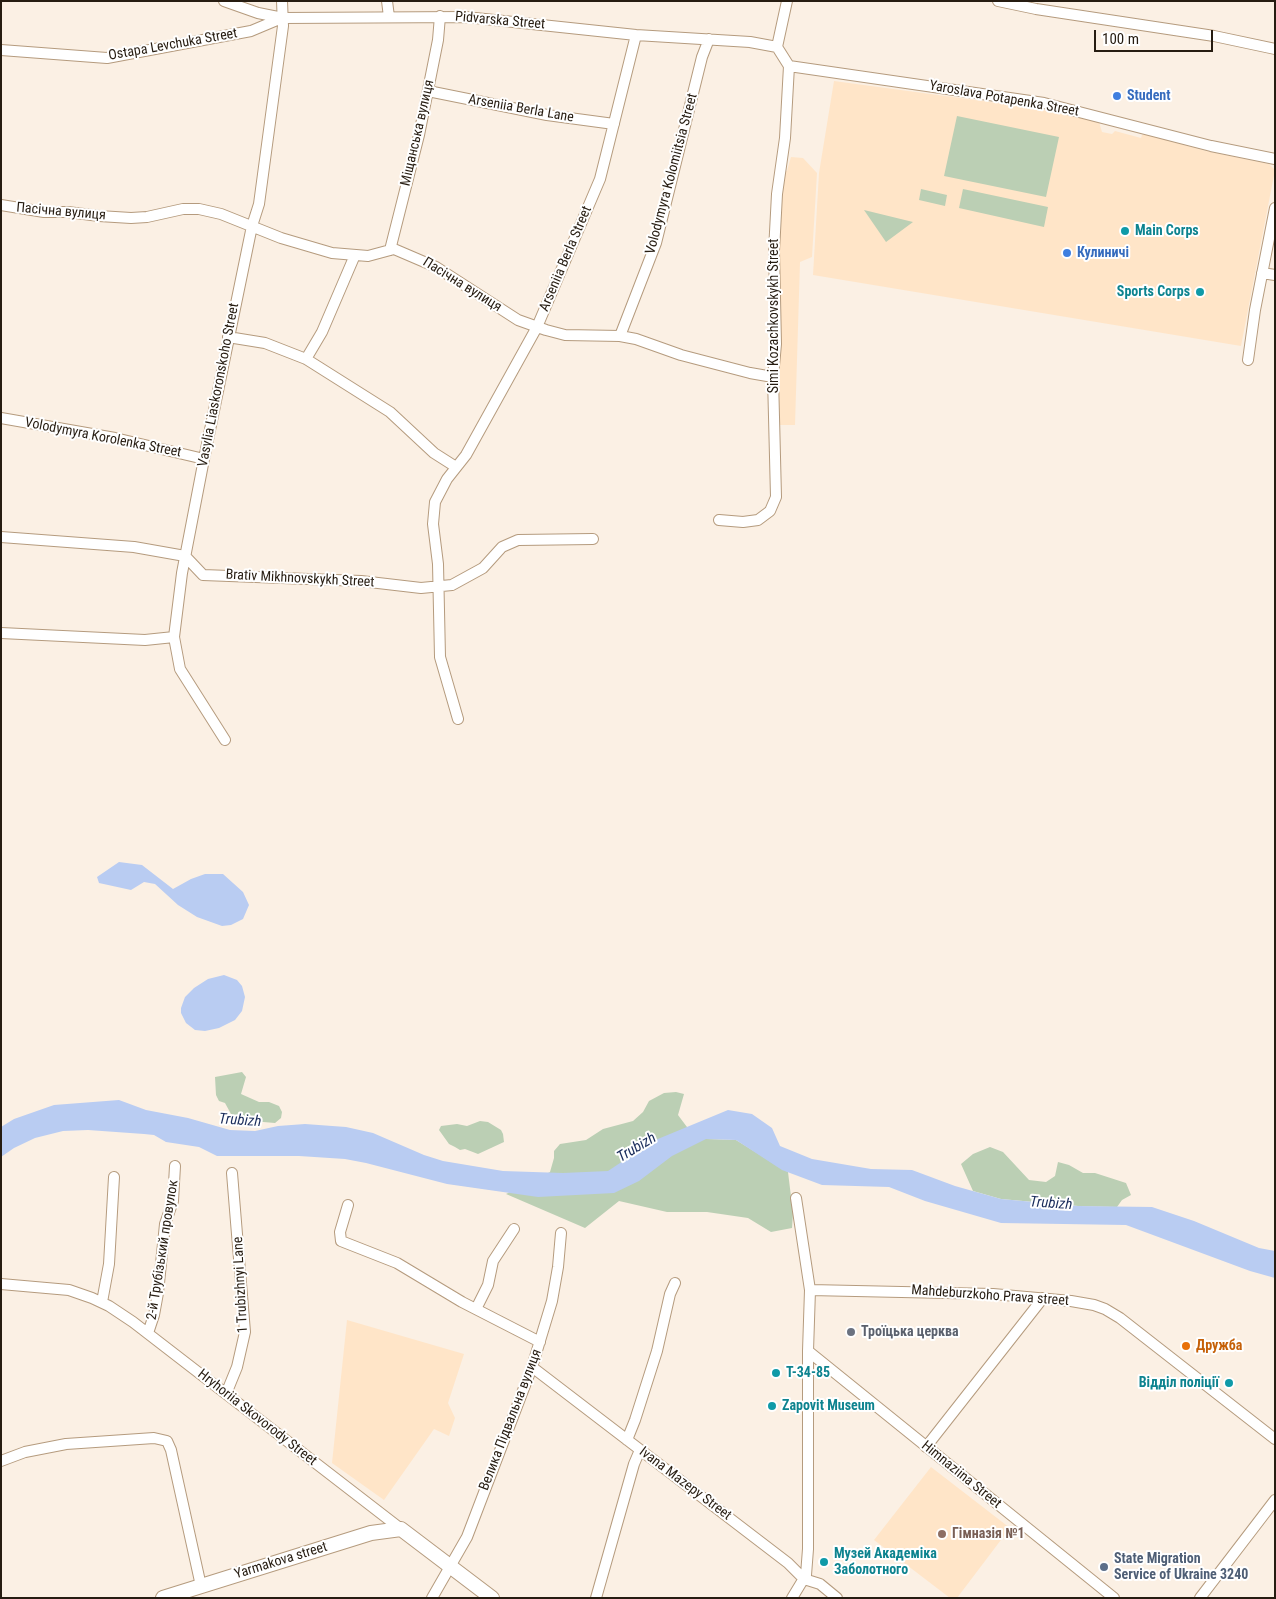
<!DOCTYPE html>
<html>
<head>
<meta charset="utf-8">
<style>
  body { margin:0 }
  #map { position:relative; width:1276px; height:1599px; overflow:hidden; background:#fbf0e4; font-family:"Roboto Condensed",sans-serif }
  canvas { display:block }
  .frame { position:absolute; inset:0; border:2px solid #261c11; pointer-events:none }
  .scale { position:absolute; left:1094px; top:30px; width:119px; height:22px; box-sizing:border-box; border:2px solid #261c11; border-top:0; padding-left:6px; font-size:15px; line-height:18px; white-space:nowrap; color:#261c11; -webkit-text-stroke:4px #fff; paint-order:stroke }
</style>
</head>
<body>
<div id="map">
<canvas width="1276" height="1599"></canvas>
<div class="frame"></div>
<div class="scale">100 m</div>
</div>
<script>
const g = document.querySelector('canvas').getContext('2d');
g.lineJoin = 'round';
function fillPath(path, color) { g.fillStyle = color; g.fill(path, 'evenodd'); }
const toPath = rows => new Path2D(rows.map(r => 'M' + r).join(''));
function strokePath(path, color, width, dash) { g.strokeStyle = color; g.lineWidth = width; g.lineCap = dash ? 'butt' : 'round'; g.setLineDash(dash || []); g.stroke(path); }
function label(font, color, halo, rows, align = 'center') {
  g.font = font + ' "Roboto Condensed",sans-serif'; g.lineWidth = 4; g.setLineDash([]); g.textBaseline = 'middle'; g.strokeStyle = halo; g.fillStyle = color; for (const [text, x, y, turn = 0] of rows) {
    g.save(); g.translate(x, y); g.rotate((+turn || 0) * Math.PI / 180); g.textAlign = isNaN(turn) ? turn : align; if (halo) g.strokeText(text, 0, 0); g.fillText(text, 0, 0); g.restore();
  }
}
fillPath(toPath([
  [834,81,1034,108,1099,122,1102,132,1112,134,1115,131,1141,138,1142,135,1145,134,1206,151,1269,164,1275,170,1241,346,813,275,819,173],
  [791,157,803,158,817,173,812,257,800,262,795,425,775,425,781,170,787,171],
  [347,1320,464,1354,448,1403,455,1418,449,1436,434,1429,384,1500,332,1463],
  [931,1467,1010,1528,957,1598,950,1598,874,1540]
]), '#ffe5c8');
fillPath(toPath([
  [957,116,1059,137,1046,197,944,176],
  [921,189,947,195,945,206,919,200],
  [963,189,1048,207,1044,227,959,208],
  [864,210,913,222,886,242],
  [242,1072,246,1077,241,1094,259,1102,269,1102,279,1106,282,1112,281,1118,275,1123,240,1120,231,1114,225,1103,219,1101,216,1095,215,1077],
  [676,1092,684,1094,678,1115,687,1127,707,1139,736,1140,788,1172,793,1213,792,1228,771,1232,748,1218,707,1212,667,1212,619,1201,585,1228,506,1194,550,1172,554,1158,554,1151,560,1144,586,1140,603,1129,633,1121,643,1112,649,1101,664,1093],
  [480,1121,488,1122,501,1130,503,1134,504,1142,478,1154,465,1149,460,1150,455,1147,449,1144,439,1130,441,1126,457,1124,467,1126],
  [990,1147,1003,1152,1029,1180,1046,1182,1055,1176,1058,1162,1069,1165,1083,1173,1095,1173,1126,1183,1131,1195,1122,1200,1117,1207,1078,1206,1001,1199,973,1191,961,1164,973,1154]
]), '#bbcfb4');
fillPath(toPath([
  [119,862,142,865,173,889,191,879,205,874,223,874,243,892,249,905,243,919,231,925,222,926,197,917,178,905,155,884,144,882,131,890,99,883,97,877],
  [224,975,237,980,242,986,245,997,242,1011,235,1020,219,1028,205,1031,195,1030,186,1023,181,1013,181,1008,185,997,194,988,208,979],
  [119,1100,146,1110,188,1118,230,1130,255,1131,278,1126,305,1124,346,1127,373,1133,424,1155,443,1161,503,1171,563,1173,608,1171,653,1141,728,1110,752,1114,772,1128,780,1146,812,1159,871,1169,912,1170,955,1186,1001,1199,1078,1206,1152,1207,1194,1221,1259,1248,1275,1251,1275,1278,1250,1271,1126,1225,1001,1223,925,1201,889,1187,822,1185,782,1170,736,1140,706,1139,672,1156,639,1181,614,1193,538,1197,447,1184,366,1163,345,1159,299,1156,217,1156,199,1147,166,1142,154,1135,144,1134,88,1130,63,1131,35,1138,14,1148,1,1157,1,1127,14,1119,54,1105]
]), '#b9ccf2');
const street = toPath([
  [224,1,258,13,283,18,466,17,636,35,750,42,777,47],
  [387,1,389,17],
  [787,1,777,47,789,66],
  [998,1,1036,9,1214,36,1275,49],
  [1,50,107,58,251,31,282,18],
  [789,66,1044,103,1211,146,1275,159],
  [428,91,547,115,614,124],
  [1,205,44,212,68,212,99,216,131,218,147,217,183,209,199,209,221,214,281,238,332,253,368,256,394,249,436,267,518,320,546,330,565,335,620,336,636,339,681,355,750,373,773,377],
  [390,250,419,135,438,40,440,16],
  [1262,273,1275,275],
  [620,336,656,243,702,57,709,39],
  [228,337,265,343,306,359,390,412,434,453,456,467],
  [306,359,322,332,355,255],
  [1248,360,1255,310,1275,208],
  [1,418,115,438,204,459],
  [719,520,743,522,758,520,770,511,776,497,773,377,776,344,774,251,777,194,785,138,789,66],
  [1,537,134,547,185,556,203,575,361,581,421,588,452,585,483,568,502,547,518,540,593,539],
  [1,633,145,640,174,637],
  [458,719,440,657,438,564,433,524,435,502,447,479,466,455,537,327,600,179,636,35],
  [225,740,180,669,174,637,182,573,204,459,252,226,259,204,283,26,282,1],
  [348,1205,340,1232,341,1241,397,1263,462,1302,540,1342],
  [1,1284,69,1290,92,1298,109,1306,133,1322,401,1529],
  [810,1290,993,1294,1071,1301,1094,1305,1105,1309,1120,1318,1275,1439],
  [102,1302,109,1264,114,1177],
  [476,1309,488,1285,493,1261,514,1229],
  [148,1333,154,1315,158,1293,165,1224,173,1201,175,1166],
  [808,1351,1114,1598],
  [532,1367,788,1563,804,1579,820,1584,837,1598],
  [226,1394,237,1367,245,1332,232,1173],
  [627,1440,635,1420,657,1351,670,1294,675,1283],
  [926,1447,1043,1298],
  [1,1461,25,1452,66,1444,154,1438,167,1441,171,1450,201,1586],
  [432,1598,467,1537,532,1367,552,1301,558,1267,561,1233],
  [596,1598,634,1464,640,1450],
  [792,1598,806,1575,808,1549,808,1351,810,1290,796,1198],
  [1200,1598,1275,1500]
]);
const secondary = toPath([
  [163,1598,371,1533,401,1529,492,1598]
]);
strokePath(street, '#b59b7e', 12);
strokePath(secondary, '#b59b7e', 16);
strokePath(street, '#fff', 10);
strokePath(secondary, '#fff', 14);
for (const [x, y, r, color] of [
  [1117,96,5,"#3f7fe0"],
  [1125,231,5,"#0f9aa8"],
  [1067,253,5,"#3f7fe0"],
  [1200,292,5,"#0f9aa8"],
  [851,1332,5,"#6b7280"],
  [1186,1346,5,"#e8710a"],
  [776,1373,5,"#0f9aa8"],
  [1229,1383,5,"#0f9aa8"],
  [772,1406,5,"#0f9aa8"],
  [942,1534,5,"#8d6e63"],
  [824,1562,5,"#0f9aa8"],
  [1104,1567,5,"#5c6f8a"]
]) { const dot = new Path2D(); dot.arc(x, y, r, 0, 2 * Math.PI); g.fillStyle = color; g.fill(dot); strokePath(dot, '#fff', 2); }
label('14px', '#261c11', '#fff', [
  ["Pidvarska Street",500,21,5],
  ["Ostapa Levchuka Street",173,45,-10],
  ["Yaroslava Potapenka Street",1004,99,10],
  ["Arseniia Berla Lane",521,109,10],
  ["Міщанська вулиця",418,133,-77],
  ["Volodymyra Kolomiitsia Street",672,174,-75],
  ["Пасічна вулиця",61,212,5],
  ["Arseniia Berla Street",566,259,-67],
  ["Пасічна вулиця",462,285,32],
  ["Simi Kozachkovskykh Street",774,316,-90],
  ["Vasylia Liaskoronskoho Street",219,385,-79],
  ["Volodymyra Korolenka Street",103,438,11],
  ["Brativ Mikhnovskykh Street",300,579,3],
  ["2-й Трубізький провулок",163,1250,-81],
  ["1 Trubizhnyi Lane",241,1285,-93],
  ["Mahdeburzkoho Prava street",990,1296,4],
  ["Hryhoriia Skovorody Street",257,1418,38],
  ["Велика Підвальна вулиця",511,1420,-69],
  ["Himnaziina Street",961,1475,39],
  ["Ivana Mazepy Street",685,1484,37],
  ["Yarmakova street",281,1561,-17]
]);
label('bold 14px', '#366cbe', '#fff', [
  ["Student",1127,96],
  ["Кулиничі",1077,253]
], 'left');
label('bold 14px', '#0d838f', '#fff', [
  ["Main Corps",1135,231],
  ["Sports Corps",1190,292,"right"],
  ["Т-34-85",786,1373],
  ["Відділ поліції",1219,1383,"right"],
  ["Zapovit Museum",782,1406],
  ["Музей Академіка",834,1554],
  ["Заболотного",834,1570]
], 'left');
label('bold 14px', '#5b616d', '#fff', [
  ["Троїцька церква",861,1332]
], 'left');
label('bold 14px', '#c56008', '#fff', [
  ["Дружба",1196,1346]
], 'left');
label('bold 14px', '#785e54', '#fff', [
  ["Гімназія №1",952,1534]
], 'left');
label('bold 14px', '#4e5e75', '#fff', [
  ["State Migration",1114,1559],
  ["Service of Ukraine 3240",1114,1575]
], 'left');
label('italic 15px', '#182b5a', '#fff', [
  ["Trubizh",240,1121,4],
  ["Trubizh",637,1148,-31],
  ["Trubizh",1051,1204,4]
]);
</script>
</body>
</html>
